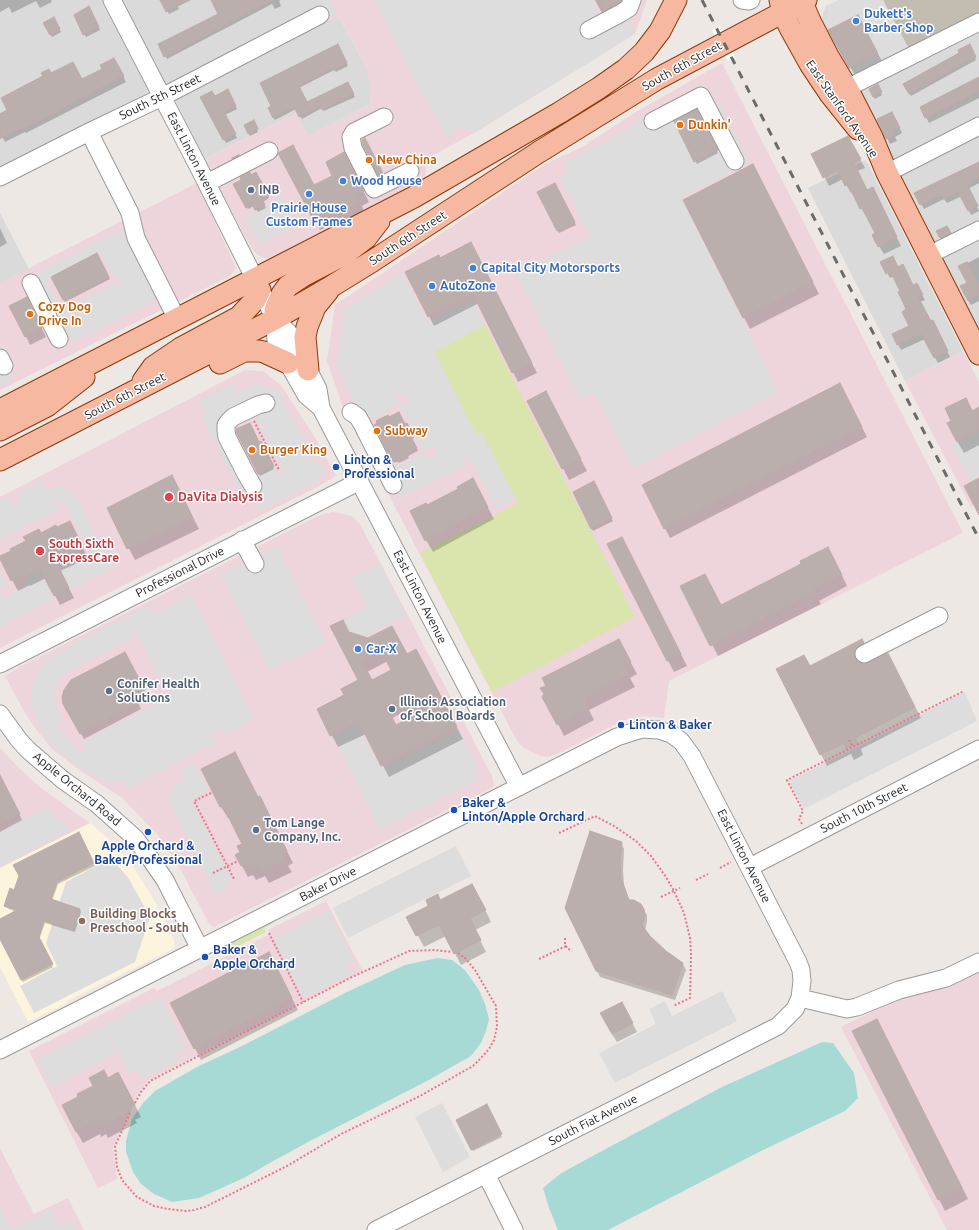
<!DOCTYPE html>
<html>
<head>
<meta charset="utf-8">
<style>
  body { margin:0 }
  canvas { display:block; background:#eee8e4 }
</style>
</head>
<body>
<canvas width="979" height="1230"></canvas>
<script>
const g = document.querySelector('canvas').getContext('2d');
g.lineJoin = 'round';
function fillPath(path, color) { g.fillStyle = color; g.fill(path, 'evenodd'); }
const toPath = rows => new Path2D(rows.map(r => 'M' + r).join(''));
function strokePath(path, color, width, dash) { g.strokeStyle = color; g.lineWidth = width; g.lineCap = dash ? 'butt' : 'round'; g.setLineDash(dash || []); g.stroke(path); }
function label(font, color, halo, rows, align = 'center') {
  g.font = font + ' Ubuntu,sans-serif'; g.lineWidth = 3; g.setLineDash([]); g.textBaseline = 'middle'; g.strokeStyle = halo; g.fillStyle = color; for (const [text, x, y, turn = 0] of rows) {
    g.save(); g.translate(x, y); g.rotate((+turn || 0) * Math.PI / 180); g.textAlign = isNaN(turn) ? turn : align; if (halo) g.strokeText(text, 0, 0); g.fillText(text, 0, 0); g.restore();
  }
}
fillPath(toPath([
  [0,0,319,0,338,15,368,71,371,104,308,136,296,113,204,159,168,85,0,170],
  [839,0,979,0,979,329,824,22,822,17,826,6],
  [866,160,963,351,905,381,808,188],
  [0,213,29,269,0,283]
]), '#dbdadb');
fillPath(toPath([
  [319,0,647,0,635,34,476,132,428,158,425,177,420,182,277,256,271,259,264,258,258,255,252,249,204,159,296,113,308,136,371,104,368,71,339,16,329,20],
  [722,63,963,533,669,681,664,718,643,716,624,720,559,753,548,757,540,756,524,748,517,741,343,407,327,361,335,305,547,163,582,147,636,112],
  [197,183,236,268,230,276,0,390,0,283],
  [963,351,979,382,979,503,971,507,905,381],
  [245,370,263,371,281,385,315,438,336,476,321,485,0,648,0,497],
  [333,512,348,515,353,517,360,524,492,776,494,784,493,787,485,791,214,927,209,924,181,870,157,834,121,797,78,769,52,749,36,729,25,713,5,676,21,666,320,515],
  [0,748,17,766,41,788,90,823,0,868],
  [326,901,363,971,147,1081,137,1096,113,1147,117,1179,98,1188,29,1051,154,988,157,991,163,988,270,934,268,930],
  [979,971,979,1230,947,1230,841,1027,899,998,948,986],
  [0,1148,34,1214,68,1198,84,1230,0,1230]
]), '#eed4db');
fillPath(toPath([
  [90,823,111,841,134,868,155,902,174,940,175,947,171,950,69,1000,65,1004,28,1022,0,967,0,868]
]), '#fdf4de');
fillPath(toPath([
  [883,0,979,0,979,18,911,53]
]), '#c2bdb0');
fillPath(toPath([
  [485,325,635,617,492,692,420,553,518,503,481,432,476,434,434,351],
  [271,922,274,923,264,928,266,932,227,952,224,946]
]), '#d9e5ad');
fillPath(toPath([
  [319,0,329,0,337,14,328,19],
  [374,0,593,0,602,18,621,7,635,33,600,56,477,130,474,131,457,127,455,128,449,138,416,83],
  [841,0,883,0,911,53,855,83,848,70,878,54,858,14,828,29,824,20,830,15,827,7],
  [700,85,712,108,720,104,749,163,681,198,778,392,634,469,594,393,581,400,516,273,590,236,560,177,569,172,564,163,621,133,640,120,641,118],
  [282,197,287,206,293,227,259,244,244,217],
  [123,228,159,299,74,341,65,331,35,274],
  [100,251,112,275,115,274,122,288,119,289,116,283,62,310,46,279],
  [402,273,427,322,472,299,485,325,434,352,476,434,481,432,516,499,497,509,468,455,463,458,467,464,402,498,388,469,423,452,428,460,436,455,432,446,423,451,401,405,409,401,405,392,396,396,400,404,368,421,360,414,336,366,344,309],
  [3,360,12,380,0,386,0,362],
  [232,384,237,393,258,384,278,389,314,462,310,464,311,465,320,461,326,474,317,479,318,481,259,511,250,491,240,489,236,486,206,425,203,410,198,401],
  [256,411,263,414,254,418,281,471,290,467,291,469,279,475,275,466,251,478,228,426],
  [979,432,979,476,970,481,952,445],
  [43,481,47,489,60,486,65,487,76,497,112,568,0,627,0,592,3,598,23,587,29,575,66,556,83,562,88,558,89,551,65,504,59,500,57,500,54,502,58,510,0,540,0,502,9,498,13,506,21,502,17,494],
  [277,546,326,642,269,670,220,574],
  [380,564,406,615,365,636,353,632,351,633,344,620,367,607,351,577],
  [0,571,7,585,0,589],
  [191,595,254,720,226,734,223,727,212,732,217,743,127,789,124,781,113,782,104,780,80,768,54,748,47,739,33,711,31,699,32,687,36,673,41,666,49,658,57,653,148,605,153,614],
  [133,628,135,629,161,681,166,679,173,694,82,742,85,749,84,752,81,752,57,726,57,723,63,720,53,698,53,693,55,684,64,673,135,637,132,630],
  [965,692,977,721,804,809,789,781],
  [358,724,381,768,459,730,476,765,476,774,478,780,380,830,333,736],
  [196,763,209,791,192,800,233,881,224,885,226,890,216,895,170,803,170,796,174,786,185,779,181,770],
  [47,807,52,814,72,829,0,866,0,831],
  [456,846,471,876,348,938,333,908],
  [111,858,129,879,150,917,135,962,34,1013,20,986,57,966,46,943,66,882],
  [329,910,355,961,347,966,351,974,303,999,272,939],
  [722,991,737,1021,615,1083,599,1053,656,1024,649,1009,665,1001,672,1016],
  [160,996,186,1047,176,1052,180,1060,143,1079,138,1070,129,1074,104,1025],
  [103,1026,117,1053,52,1087,37,1059],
  [442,1103,470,1157,443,1172,415,1117],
  [0,1207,12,1230,51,1210,60,1227,72,1221,76,1230,0,1230]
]), '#ddd');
fillPath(toPath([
  [438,958,452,960,465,970,479,990,485,1004,489,1019,486,1031,481,1043,471,1056,427,1081,308,1142,266,1165,244,1178,199,1198,172,1202,154,1194,141,1184,133,1172,126,1152,126,1141,132,1119,143,1103,155,1091,197,1067,242,1046,347,992,405,965],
  [822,1042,833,1043,854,1073,858,1098,845,1111,761,1151,608,1230,558,1230,549,1208,543,1188,560,1174,587,1159,722,1087]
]), '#a7d9d5');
fillPath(toPath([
  [720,26,735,57,728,61,712,30]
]), '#fff');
fillPath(toPath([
  [0,0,51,0,52,2,40,8,36,1,12,13,9,7,0,12],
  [164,0,175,0,179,9,169,14,162,1],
  [212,0,281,0,279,1,281,6,275,9,272,4,167,59,159,44,219,14],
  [595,0,627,0,604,17],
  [89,8,100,30,86,37,75,15],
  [858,16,884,65,857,79,830,31],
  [53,18,61,32,52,37,44,23],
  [337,45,348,66,336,72,334,70,299,88,307,103,348,84,355,97,324,111,322,108,302,119,296,109,275,120,269,109],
  [969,45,976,60,911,96,904,84,960,53],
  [117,64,126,82,26,133,25,132,5,142,3,138,0,139,0,115,8,111,51,74,82,81],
  [979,78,979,98,929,123,921,107],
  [878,86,882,95,875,99,870,90],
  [228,90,237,109,225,115,237,138,226,143,201,98,214,97],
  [696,111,718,153,697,164,675,122],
  [895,118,902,133,895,137,897,141,890,144,878,120],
  [253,122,258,132,250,136,245,126],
  [848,137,865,168,857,171,867,191,877,197,901,246,884,254,879,246,877,234,868,216,866,216,861,208,853,192,851,193,843,179,829,186,813,155],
  [239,154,241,157,233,161,231,158],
  [280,154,314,186,334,176,350,165,369,202,362,206,365,214,344,224,341,219,320,230],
  [979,162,979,183,968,189,979,211,971,215,962,196,947,203,944,199,924,209,915,194],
  [256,173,269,198,263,202,266,208,258,212,254,206,248,209,235,184],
  [759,177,819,294,750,329,684,201],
  [555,184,576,225,559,233,538,193],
  [946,227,951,236,942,240,937,231],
  [0,228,7,243,0,247],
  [476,253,537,373,518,382,479,303,434,326,429,316,440,259],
  [97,254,110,279,65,302,52,277],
  [979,257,979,301,971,305,968,300,968,284,960,267],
  [882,263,898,268,913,286,919,290,925,300,920,302,930,322,935,327,950,357,938,363,925,339,901,350,893,335,910,327,908,310,902,292,894,276,890,278],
  [31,307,46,337,30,345,26,336],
  [845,394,867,437,670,538,643,485],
  [966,399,973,411,979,408,979,445,964,453,957,441,953,422],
  [552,404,587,471,569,480,563,468],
  [389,418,408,426,414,438,412,439,418,451,408,456,409,458,399,463,398,461,394,463,375,426],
  [238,434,262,444,274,469,260,476],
  [593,482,613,521,593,531,574,492],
  [178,488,199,529,135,560,108,508],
  [479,491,494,519,433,552,426,540,427,507],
  [57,528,75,532,87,556,75,562,76,564,60,571,74,598,60,605,46,578,30,586,30,585,18,591,0,557,40,534],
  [608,544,628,550,687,666,674,672],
  [834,559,847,586,819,601,821,604,718,656,682,586,721,606],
  [349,633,423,662,463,739,389,777,366,734,338,747,318,709,346,695,359,681],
  [388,661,393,671,372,681,367,672],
  [412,708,416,716,396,726,392,718],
  [862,640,870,654,862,660,860,664,894,666,921,718,861,749,863,755,854,760,851,754,827,766,777,670,810,667],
  [625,652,637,674,630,678,635,687,589,710,594,720,564,736,558,724,547,686],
  [128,658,147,695,137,700,141,709,84,739,64,703],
  [203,770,258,798,266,809,293,863,288,866,292,872,269,883,265,876,256,880,253,875,248,877,236,855,241,852,243,845,229,818,228,818,221,807],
  [0,785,6,788,22,820,0,832],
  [78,833,95,866,58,884,52,901,80,909,81,912,75,932,45,923,39,940,53,967,23,982,0,937,0,920,16,912,7,908,5,906,15,891],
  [621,843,624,849,623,870,624,885,629,901,640,905,647,915,647,921,645,931,665,952,683,964,686,970,675,1000,600,977,597,971],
  [479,897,491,922,475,930,486,952,461,965,446,936,424,947,408,917,440,901],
  [275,965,298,1010,201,1060,195,1048],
  [626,1011,637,1032,617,1042,612,1034],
  [883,1032,968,1199,945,1211,939,1199],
  [108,1079,125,1085,141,1117,135,1120,137,1123,108,1138,106,1134,101,1137,100,1134,83,1143,76,1131,79,1097],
  [486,1106,502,1137,473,1151,457,1120]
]), '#0003');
const building = toPath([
  [160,0,190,0,166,12,160,0],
  [211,0,274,0,164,57,158,44,218,14,211,0],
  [598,0,621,0,604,11,598,0],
  [89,6,99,27,83,35,74,15,89,6],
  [858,15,878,54,849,68,828,30,858,15],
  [54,17,60,29,50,35,43,23,54,17],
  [338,44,347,63,333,70,332,68,299,86,307,102,348,82,354,94,322,110,320,106,299,117,294,107,273,118,268,108,271,106,260,83,338,44],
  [970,44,976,57,909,94,903,84,959,53,958,50,970,44],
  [114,58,124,76,57,111,58,112,22,129,22,128,0,138,0,114,7,110,1,98,43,76,41,73,49,69,51,73,73,62,82,79,102,69,100,65,114,58],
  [979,77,979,91,925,118,920,107,979,77],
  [878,84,882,92,873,97,869,89,878,84],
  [228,89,236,106,224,112,236,134,223,140,200,97,212,91,215,96,228,89],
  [697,109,718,150,694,162,674,121,697,109],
  [892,112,900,128,893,131,895,135,886,139,877,119,892,112],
  [254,120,258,129,248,134,244,125,254,120],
  [848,136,861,159,854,163,867,190,873,187,897,237,878,247,872,235,875,233,862,208,860,209,848,184,845,186,838,171,823,178,811,154,848,136],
  [365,138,383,173,378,176,363,145,362,140,365,138],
  [293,145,314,185,332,176,326,162,344,152,364,191,356,195,360,202,337,213,334,207,313,219,278,153,293,145],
  [979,162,979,177,967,184,978,206,968,211,958,192,943,199,941,195,920,205,914,193,979,162],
  [753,164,813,282,743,318,683,200,753,164],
  [250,172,251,175,256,172,269,196,262,199,265,205,255,210,252,204,246,208,233,184,241,180,240,177,250,172],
  [555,183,575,222,557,231,537,192,555,183],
  [947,226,951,233,940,238,936,231,947,226],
  [471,242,532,363,512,373,473,294,428,317,405,272,439,255,440,258,471,242],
  [97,253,109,277,63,300,51,277,97,253],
  [893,256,898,267,903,264,913,285,917,283,923,295,918,297,931,321,933,320,948,351,934,358,921,334,897,345,892,334,909,326,902,312,906,309,898,292,900,291,890,271,886,274,880,262,893,256],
  [967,262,979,286,979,295,968,301,960,286,967,283,958,266,967,262],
  [27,297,42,328,25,337,9,306,27,297],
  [840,383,862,427,664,529,642,485,840,383],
  [546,391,581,459,562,469,527,401,546,391],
  [966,398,972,411,979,407,979,430,957,442,947,423,951,421,945,408,966,398],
  [399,412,405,424,407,423,414,436,411,437,417,448,408,453,409,455,397,462,396,459,392,461,374,425,377,423,376,421,388,415,389,417,399,412],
  [250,423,259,442,261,441,274,466,258,474,237,434,236,429,250,423],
  [172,475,193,518,127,549,107,508,172,475],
  [473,478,488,507,425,541,410,511,426,503,427,505,458,489,457,487,473,478],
  [979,478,979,515,964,486,979,478],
  [594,481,612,518,591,529,573,492,594,481],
  [70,521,82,545,70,551,71,553,56,561,69,588,54,596,40,569,24,577,23,575,11,581,0,559,0,556,11,551,10,549,26,541,23,537,39,529,41,533,56,525,57,527,70,521],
  [622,537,681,654,667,661,607,544,622,537],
  [828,547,842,575,814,589,815,592,710,646,680,586,705,574,721,605,801,564,800,561,828,547],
  [343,620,349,632,368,638,392,626,407,654,416,649,457,727,381,766,359,722,330,736,317,709,344,695,341,689,358,680,330,626,343,620],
  [381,650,391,670,372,680,361,660,381,650],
  [405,697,415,715,396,725,386,706,405,697],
  [619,639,631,662,624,666,629,675,584,698,589,708,557,725,542,697,544,694,540,688,546,686,542,678,619,639],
  [862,639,864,643,855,649,854,654,855,659,859,663,864,664,888,653,915,707,855,738,858,743,846,749,844,743,820,755,776,669,804,655,810,666,862,639],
  [125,652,145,690,135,695,139,703,80,734,63,704,62,697,64,690,71,680,125,652],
  [235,752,258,797,260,796,287,851,282,854,286,860,262,872,258,865,249,869,246,864,241,866,235,855,240,852,237,846,242,844,223,806,220,807,201,769,235,752],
  [0,775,20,814,0,825,0,775],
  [590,831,622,842,620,863,621,878,629,900,634,900,641,904,644,909,645,915,642,925,650,936,666,951,683,963,672,995,596,971,565,908,590,831],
  [79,832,94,863,57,882,51,899,80,909,73,930,44,921,39,937,53,964,21,980,0,939,0,919,17,910,4,906,10,888,14,890,19,876,13,865,79,832],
  [472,884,486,910,470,918,481,940,454,954,439,925,416,936,406,917,428,906,426,900,438,894,440,900,472,884],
  [269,952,292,998,194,1049,170,1003,269,952],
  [622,1002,633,1023,612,1034,600,1013,622,1002],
  [877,1019,962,1188,938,1200,852,1031,877,1019],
  [104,1070,108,1078,118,1072,135,1105,130,1108,131,1111,100,1127,99,1124,94,1126,93,1123,76,1132,62,1105,78,1097,77,1094,93,1086,89,1078,104,1070],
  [487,1104,502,1134,471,1150,456,1120,487,1104]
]);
fillPath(building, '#baafad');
strokePath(building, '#bfaba7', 1);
const minor = toPath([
  [112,0,199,168,275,319,290,334,318,389,321,408,519,787],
  [742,0,749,1,751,0],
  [589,30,621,13,629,8,632,0],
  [847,88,979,22],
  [384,117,354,132,351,137,353,148,374,189,410,171],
  [653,121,701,96,735,161],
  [89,132,130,213,136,238,177,319],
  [887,173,979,126],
  [0,177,89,132,162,97,320,15],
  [207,183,269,151],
  [929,255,979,230],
  [31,283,59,339],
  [275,319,276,342,306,395,321,408],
  [0,358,4,366],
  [351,412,358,417,362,424,393,485],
  [253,486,246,474,227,437,226,430,226,425,229,421,233,417,258,405,266,403],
  [242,540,255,564],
  [864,654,939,616],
  [0,664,360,481],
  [0,714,19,740,28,750,63,780,97,804,135,838,147,854,165,880,200,949],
  [750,867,979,749],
  [800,998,847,1009,857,1007,899,990,946,978,979,962],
  [0,1050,617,737,642,729,659,730,671,734,681,741,692,756,798,962,801,970,802,981,800,998,795,1009,778,1026,376,1230],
  [486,1174,514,1230]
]);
const major = toPath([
  [780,0,783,12,790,28,810,64,830,94,858,129],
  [801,0,810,21,828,56,847,88,872,137,887,173,979,354],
  [275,319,275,311,277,305,282,294,288,286,303,276,345,254,366,238,379,221],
  [220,363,244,351,259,351,264,352,288,363],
  [308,370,305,337,307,327,315,307,328,291],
  [143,381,153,367,181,348,239,317,255,300,260,290],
  [0,410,414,197,559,113,599,88,626,69,644,52,660,31,676,0],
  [0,430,47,406,84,377],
  [0,460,275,319,332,286,371,262,539,152,657,79,806,0]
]);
strokePath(minor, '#9a9a9a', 19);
strokePath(major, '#8d3a0a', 23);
strokePath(toPath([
  [254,421,279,470],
  [849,740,853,747],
  [211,793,194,801,234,879],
  [802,824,799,819,803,811,787,780,964,691],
  [559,833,595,816,614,826,636,841,651,856,666,877,674,891,684,913,690,938,691,954,690,998,673,1006],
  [720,868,731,862],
  [213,873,238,861],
  [696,880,708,874],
  [661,897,680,888],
  [269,933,303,1002],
  [565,938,565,944,567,948,572,951],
  [539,959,566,946],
  [135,1103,141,1092,150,1081,352,977,409,951,434,950,452,952],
  [130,1113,115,1146,117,1167,122,1180,137,1197,154,1206,168,1209,186,1211,194,1210,205,1207,287,1166,341,1134,420,1096,473,1066,480,1059,489,1049,494,1040,497,1027,496,1006,475,970,465,958,458,953]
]), '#f0728b', 2, [2, 2]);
strokePath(minor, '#fff', 17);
strokePath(major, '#f6b8a1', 21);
strokePath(toPath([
  [702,0,979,539]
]), '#6b6b6b', 3, [8, 8]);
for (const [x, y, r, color] of [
  [856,21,4,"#3f7fe0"],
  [680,125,4,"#e8710a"],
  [369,160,4,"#e8710a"],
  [343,181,4,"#3f7fe0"],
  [251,190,4,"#5c6f8a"],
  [309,194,4,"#3f7fe0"],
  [473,268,4,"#3f7fe0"],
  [432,286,4,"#3f7fe0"],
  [30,314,4,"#e8710a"],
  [377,431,4,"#e8710a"],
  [252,450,4,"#e8710a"],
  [336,467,4,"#1a4fb4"],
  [169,497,5,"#e0444e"],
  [40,551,5,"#e0444e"],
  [358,649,4,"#3f7fe0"],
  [109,691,4,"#5c6f8a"],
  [392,709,4,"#5c6f8a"],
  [621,725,4,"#1a4fb4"],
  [454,810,4,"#1a4fb4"],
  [256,830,4,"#5c6f8a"],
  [148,832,4,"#1a4fb4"],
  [82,921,4,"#8d6e63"],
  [205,957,4,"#1a4fb4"]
]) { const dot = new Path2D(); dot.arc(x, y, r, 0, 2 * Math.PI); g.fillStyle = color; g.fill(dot); strokePath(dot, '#fff', 1.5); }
label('bold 12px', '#366cbe', '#fff', [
  ["Dukett's",864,14],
  ["Barber Shop",864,28],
  ["Wood House",351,181],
  ["Prairie House",309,208,"center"],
  ["Custom Frames",309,222,"center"],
  ["Capital City Motorsports",481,268],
  ["AutoZone",440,286],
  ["Car-X",366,649]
], 'left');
label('12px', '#1d1d1d', '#fff', [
  ["South 6th Street",682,66,-29],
  ["South 5th Street",160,97,-26],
  ["East Stanford Avenue",842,109,55],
  ["East Linton Avenue",194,159,63],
  ["South 6th Street",408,238,-33],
  ["South 6th Street",125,396,-27],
  ["Professional Drive",180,572,-27],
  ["East Linton Avenue",420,597,63],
  ["Apple Orchard Road",77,789,39],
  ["South 10th Street",864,808,-27],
  ["East Linton Avenue",744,856,63],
  ["Baker Drive",328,884,-27],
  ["South Fiat Avenue",593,1120,-27]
]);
label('bold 12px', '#c56008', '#fff', [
  ["Dunkin'",688,125],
  ["New China",377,160],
  ["Cozy Dog",38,307],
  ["Drive In",38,321],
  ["Subway",385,431],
  ["Burger King",260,450]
], 'left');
label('bold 12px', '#4e5e75', '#fff', [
  ["INB",259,190],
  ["Conifer Health",117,684],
  ["Solutions",117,698],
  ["Illinois Association",400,702],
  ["of School Boards",400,716],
  ["Tom Lange",264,823],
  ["Company, Inc.",264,837]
], 'left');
label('bold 12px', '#164399', '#fff', [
  ["Linton &",344,460],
  ["Professional",344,474],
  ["Linton & Baker",629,725],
  ["Baker &",462,803],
  ["Linton/Apple Orchard",462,817],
  ["Apple Orchard &",148,846,"center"],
  ["Baker/Professional",148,860,"center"],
  ["Baker &",213,950],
  ["Apple Orchard",213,964]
], 'left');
label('bold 12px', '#be3a42', '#fff', [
  ["DaVita Dialysis",178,497],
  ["South Sixth",49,544],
  ["ExpressCare",49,558]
], 'left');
label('bold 12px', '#785e54', '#fff', [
  ["Building Blocks",90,914],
  ["Preschool - South",90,928]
], 'left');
</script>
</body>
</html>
